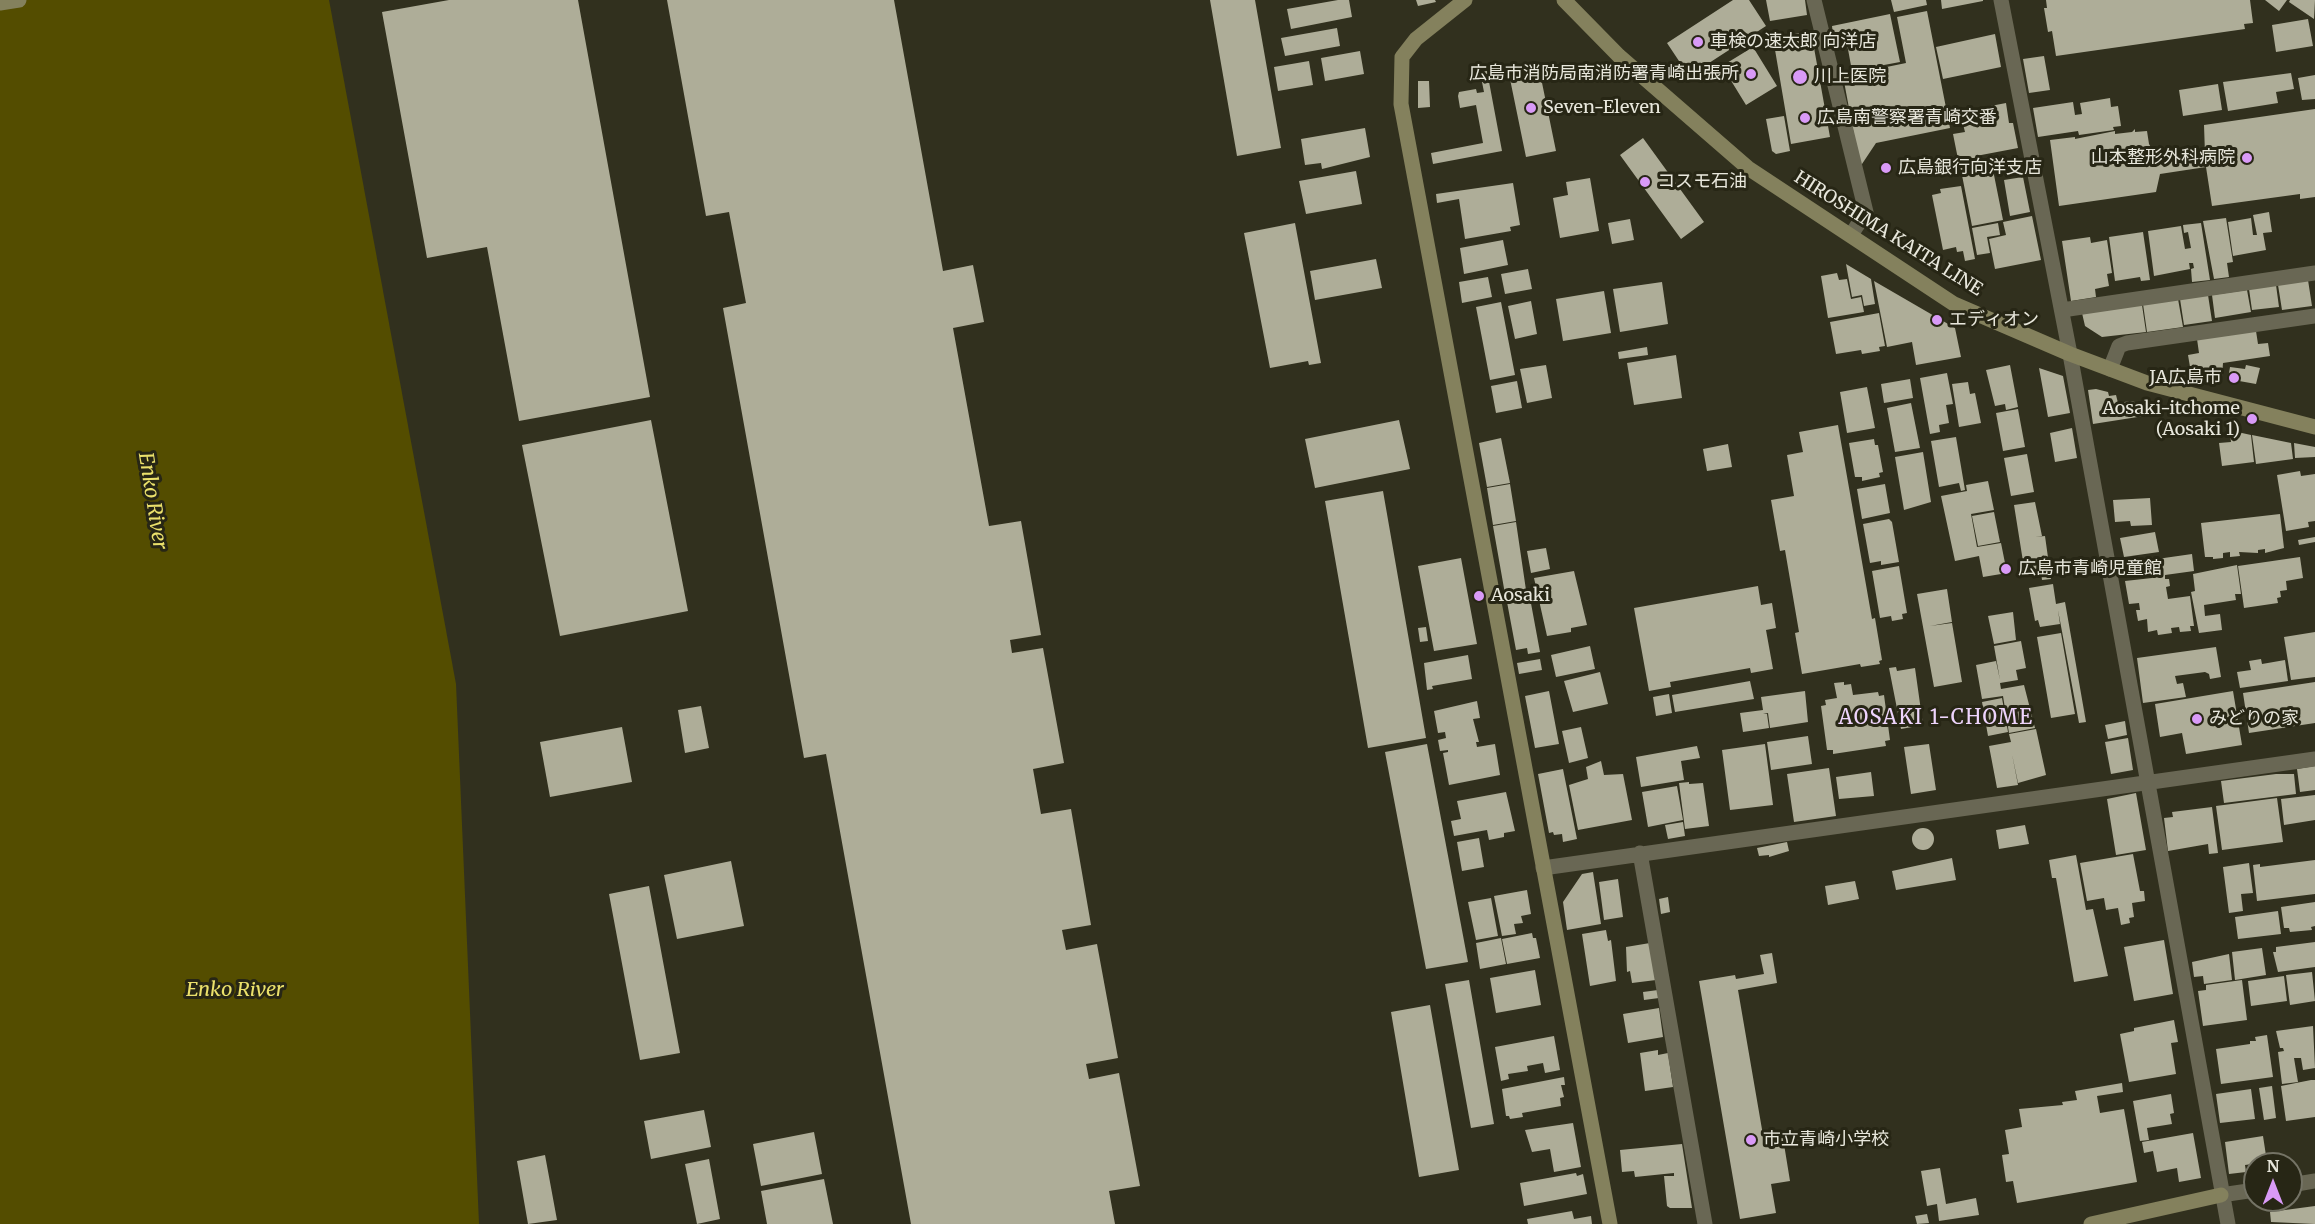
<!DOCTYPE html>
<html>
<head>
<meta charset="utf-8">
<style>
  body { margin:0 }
  #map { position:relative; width:2315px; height:1224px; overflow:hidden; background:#31301e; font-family:Merriweather,serif }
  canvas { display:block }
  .north { position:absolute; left:2243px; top:1152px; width:60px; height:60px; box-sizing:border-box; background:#272615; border:2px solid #747365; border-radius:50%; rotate:0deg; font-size:16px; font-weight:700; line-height:24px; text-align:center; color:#e8e7dc }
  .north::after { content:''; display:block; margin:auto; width:21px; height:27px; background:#d99af7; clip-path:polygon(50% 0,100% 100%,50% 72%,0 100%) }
</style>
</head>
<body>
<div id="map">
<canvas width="2315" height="1224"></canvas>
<div class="north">N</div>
</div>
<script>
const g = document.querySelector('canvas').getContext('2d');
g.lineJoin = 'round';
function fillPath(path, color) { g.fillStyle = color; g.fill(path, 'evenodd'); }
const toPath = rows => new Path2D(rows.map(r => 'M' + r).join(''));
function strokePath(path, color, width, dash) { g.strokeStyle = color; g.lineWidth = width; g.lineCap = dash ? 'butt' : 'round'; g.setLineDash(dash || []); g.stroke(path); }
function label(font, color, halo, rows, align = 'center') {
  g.font = font + ' Merriweather,"Noto Sans JP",serif'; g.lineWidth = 6; g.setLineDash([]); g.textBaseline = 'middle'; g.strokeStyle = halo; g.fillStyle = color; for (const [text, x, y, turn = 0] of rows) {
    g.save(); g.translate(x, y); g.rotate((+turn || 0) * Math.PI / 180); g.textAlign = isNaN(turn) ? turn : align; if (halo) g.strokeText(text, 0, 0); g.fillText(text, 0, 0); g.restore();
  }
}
fillPath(toPath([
  [0,0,329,0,456,684,479,1224,0,1224]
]), '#544d00');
fillPath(toPath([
  [449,0,578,0,650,397,519,421,487,247,427,258,382,12],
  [667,0,894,0,943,271,973,265,984,322,953,328,989,526,1021,521,1041,635,1010,640,1012,653,1043,648,1064,763,1033,769,1041,814,1071,809,1091,925,1062,930,1066,950,1097,944,1118,1058,1086,1064,1089,1079,1119,1073,1140,1186,1109,1191,1115,1224,911,1224,826,754,804,758,723,308,746,303,729,212,706,216],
  [1210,0,1255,0,1281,148,1237,156],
  [1338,0,1349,0,1352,17,1291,29,1287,9],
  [1416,0,1435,0,1436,2,1418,6],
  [1733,0,1749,0,1766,26,1689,76,1667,43],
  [1766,0,1805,0,1807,15,1770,21],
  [1891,0,1926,0,1927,5,1894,12],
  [1941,0,1983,0,1983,1,1942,9],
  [2046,0,2250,0,2253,23,2244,24,2245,29,2056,56,2052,31,2048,32,2044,8,2047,8],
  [2265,0,2287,0,2279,11],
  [2290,0,2315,0,2314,19,2289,2],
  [1927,11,1950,128,1876,143,1860,167,1843,76,1906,63,1897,17],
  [1890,14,1900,62,1852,71,1845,33,1833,35,1832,26],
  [2308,19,2313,46,2276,52,2272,25],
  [1337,28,1340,46,1285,56,1281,38],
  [1811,31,1830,137,1791,144,1773,38],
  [1995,34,2001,67,1943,79,1936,47],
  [1753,47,1777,86,1746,105,1722,66],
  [1360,51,1364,74,1325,81,1321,58],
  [2044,56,2050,90,2029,93,2023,59],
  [1309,61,1313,85,1278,91,1274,67],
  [1487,71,1502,151,1433,164,1431,153,1483,143,1476,105,1460,108,1458,96,1459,92,1476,89,1477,93,1484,92,1480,72],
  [1540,73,1556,151,1526,157,1510,79],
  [2291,73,2294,89,2276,92,2278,103,2228,111,2223,82],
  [2315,75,2315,99,2302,100,2298,78],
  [1418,81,1429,81,1430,107,1418,108],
  [2218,84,2222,110,2183,116,2179,90],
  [2110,98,2111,107,2118,106,2121,126,2113,127,2114,130,2079,135,2078,131,2038,137,2033,108,2073,102,2075,115,2082,114,2080,103],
  [2006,103,2009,123,2013,123,2018,148,1976,156,1977,163,1991,160,2003,220,1972,226,1959,160,1971,157,1958,159,1953,134,1965,132,1960,112],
  [2315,109,2315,197,2300,199,2300,194,2212,206,2206,167,2160,174,2156,192,2059,206,2050,140,2075,137,2075,139,2115,131,2115,134,2132,132,2135,129,2135,132,2147,131,2149,144,2159,161,2205,154,2204,125],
  [1784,116,1790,151,1776,154,1772,151,1766,119],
  [1365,128,1370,157,1322,169,1321,163,1305,165,1301,139],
  [1643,138,1704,222,1681,239,1620,155],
  [1356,171,1362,204,1306,214,1299,181],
  [2023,177,2030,212,2010,216,2004,180],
  [1590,178,1599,231,1560,238,1553,198,1568,195,1566,182],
  [1513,183,1520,225,1510,227,1511,231,1465,239,1459,199,1437,203,1436,194],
  [1961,186,1975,259,1965,261,1963,251,1957,252,1956,247,1943,250,1932,195,1941,193,1940,189],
  [2269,212,2272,232,2263,233,2266,250,2233,256,2228,222,2251,218,2253,235,2257,235,2253,215],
  [2032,216,2041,260,1995,269,1989,239,2006,235,2003,222],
  [2226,218,2233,262,2227,263,2229,277,2214,279,2203,221],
  [1630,219,1634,240,1612,244,1608,223],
  [1295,223,1321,363,1309,365,1308,361,1270,368,1244,233],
  [1998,223,2000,235,1987,237,1990,253,1977,255,1972,228],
  [2201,223,2210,280,2192,282,2191,269,2194,268,2193,263,2189,263,2190,269,2154,276,2148,231,2181,226,2185,249,2191,248,2188,232,2184,233,2183,225],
  [2143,232,2150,280,2141,281,2140,277,2115,281,2109,237],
  [2090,237,2091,243,2107,240,2112,273,2107,274,2109,286,2095,289,2096,297,2071,301,2062,241],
  [1503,240,1508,265,1464,274,1460,248],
  [1376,259,1382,288,1315,300,1310,271],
  [1846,264,1871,279,1875,304,1864,306,1862,295,1852,297],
  [1528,269,1532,289,1505,294,1501,274],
  [1837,273,1839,280,1847,279,1851,299,1861,297,1864,312,1828,318,1821,276],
  [1488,277,1492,297,1462,303,1459,282],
  [2308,280,2312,306,2282,310,2278,285],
  [1874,281,1955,328,1961,357,1916,365,1912,342,1887,347],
  [1662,282,1668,324,1620,332,1613,289],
  [2276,285,2279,307,2252,310,2249,289],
  [2247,290,2251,312,2215,318,2212,295],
  [1604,291,1611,333,1563,341,1556,299],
  [2208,295,2212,321,2184,325,2180,299],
  [2178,299,2183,327,2147,332,2143,304],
  [1531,301,1537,334,1515,339,1508,306],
  [1501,302,1515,375,1490,380,1476,307],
  [2142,305,2146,332,2102,337,2085,326,2082,313],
  [1879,313,1885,346,1879,347,1880,351,1862,354,1861,350,1836,354,1830,322],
  [2256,331,2258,344,2268,343,2270,356,2223,363,2222,377,2190,367,2188,355,2199,353,2197,339],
  [1647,347,1648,355,1619,359,1618,352],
  [1676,355,1682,398,1634,405,1627,363],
  [1546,365,1552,398,1527,403,1520,369],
  [2010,365,2018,407,2006,410,2005,404,1995,406,1986,370],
  [2246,365,2260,368,2256,384,2228,379,2230,367,2245,369],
  [2039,368,2063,376,2070,413,2048,417],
  [1947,373,1953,404,1946,405,1949,423,1939,425,1940,432,1930,434,1920,378],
  [1910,379,1913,398,1884,403,1881,384],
  [1517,381,1522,408,1496,413,1491,386],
  [1968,382,1970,394,1975,393,1981,423,1959,427,1952,384],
  [1867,387,1875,428,1847,433,1840,392],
  [2096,389,2108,392,2109,396,2116,395,2118,403,2131,401,2142,404,2144,416,2093,424,2088,390],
  [1911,403,1920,448,1895,452,1887,408],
  [2018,409,2025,447,2003,451,1996,413],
  [651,420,688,611,560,636,522,445],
  [1399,420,1410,469,1315,488,1305,439],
  [1838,425,1872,619,1875,618,1882,660,1879,661,1880,664,1861,667,1860,664,1802,674,1795,633,1799,632,1785,550,1780,551,1771,500,1794,496,1787,455,1803,452,1799,432],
  [2072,428,2077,458,2055,462,2050,433],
  [2233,431,2251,435,2254,462,2222,466,2219,443,2231,442,2230,434],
  [2252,435,2291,443,2293,459,2256,464],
  [1956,437,1965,490,1961,491,1959,483,1939,487,1931,441],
  [1501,438,1510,483,1487,487,1479,443],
  [1874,439,1875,445,1878,445,1883,472,1879,473,1880,477,1862,481,1862,477,1855,477,1849,443],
  [2294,443,2315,447,2315,457,2295,458],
  [1728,444,1732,467,1707,471,1703,449],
  [1923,452,1931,502,1904,510,1895,457],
  [2027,454,2034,492,2011,496,2004,458],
  [2300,471,2301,476,2315,474,2315,521,2308,522,2309,527,2286,531,2277,475],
  [1988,481,1994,510,1971,514,1977,547,2001,543,2007,573,1983,577,1979,556,1955,561,1941,496,1967,491,1966,485],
  [1510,484,1516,521,1493,525,1487,488],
  [1885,484,1890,513,1862,519,1857,489],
  [1383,491,1426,738,1368,748,1325,501],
  [2150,498,2152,525,2131,526,2130,521,2115,522,2113,500],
  [2035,502,2042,536,2035,537,2045,536,2051,579,2042,580,2041,571,2025,574,2014,505],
  [1994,512,2000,542,1978,546,1972,516],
  [2280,514,2284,548,2265,553,2265,549,2258,550,2258,553,2239,552,2240,556,2230,557,2230,552,2223,553,2223,558,2213,559,2213,557,2205,557,2201,523],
  [1889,519,1892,522,1899,562,1881,565,1881,561,1870,563,1863,524],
  [1516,522,1526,590,1505,594,1493,526],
  [2155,532,2159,552,2124,557,2120,538],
  [2315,537,2315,542,2299,545,2298,540],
  [1546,548,1550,569,1531,573,1527,551],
  [2192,554,2194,571,2165,575,2165,579,2169,579,2170,586,2166,587,2168,599,2190,596,2194,626,2190,626,2191,631,2180,632,2179,627,2171,628,2172,633,2158,635,2157,630,2148,632,2147,619,2138,621,2136,610,2140,610,2139,603,2129,604,2125,581,2152,578,2150,560],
  [2300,557,2303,578,2286,581,2287,590,2280,591,2281,597,2277,598,2278,603,2244,608,2238,566],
  [1461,558,1477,644,1434,651,1418,566],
  [2237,565,2241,594,2235,594,2236,600,2204,605,2205,616,2220,614,2222,630,2199,633,2191,592,2195,591,2193,574],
  [1899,566,1907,613,1902,614,1903,619,1892,621,1891,616,1880,618,1872,571],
  [1574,571,1587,625,1571,628,1571,632,1547,636,1534,578],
  [2053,584,2056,604,2065,602,2086,722,2079,723,2058,610,2060,624,2040,627,2038,620,2035,621,2029,588],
  [1758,586,1761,605,1772,603,1776,628,1766,630,1773,669,1751,673,1750,668,1670,682,1671,687,1649,691,1634,608],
  [1947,589,1952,622,1930,626,1952,623,1962,682,1934,687,1917,594],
  [1530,598,1540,652,1528,654,1527,648,1516,650,1507,602],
  [2013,612,2016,640,1994,644,1988,616],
  [1426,627,1428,641,1420,642,1418,628],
  [2315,632,2315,677,2291,680,2284,637],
  [2061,633,2075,714,2051,718,2037,637],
  [2021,641,2026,668,2016,670,2018,680,2000,683,2001,689,2024,685,2035,728,2009,733,2003,696,1982,699,1976,665,1996,661,2000,680,1994,646],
  [1590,646,1595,669,1556,677,1551,655],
  [2216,647,2221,677,2210,679,2209,674,2205,672,2175,676,2177,684,2183,683,2186,697,2143,703,2137,658],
  [1468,655,1472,679,1432,686,1433,689,1427,690,1424,663],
  [1540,659,1542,670,1519,674,1517,663],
  [2261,659,2262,664,2285,660,2288,681,2240,688,2237,672,2251,670,2249,661],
  [1896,667,1897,671,1915,668,1923,725,1901,729,1889,668],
  [1600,672,1608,704,1573,712,1564,681],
  [1750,681,1754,699,1675,712,1672,695],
  [1844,682,1844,685,1851,684,1853,695,1878,692,1879,696,1884,695,1890,740,1885,741,1886,746,1833,754,1833,750,1827,750,1821,706,1826,705,1825,700,1837,698,1834,683],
  [2315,682,2315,723,2249,733,2243,693],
  [1549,691,1559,744,1535,748,1525,696],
  [1805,691,1808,722,1770,728,1768,713,1763,714,1767,714,1769,728,1743,732,1740,713,1763,710,1761,697],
  [2233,691,2242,745,2186,754,2182,733,2160,737,2155,704],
  [1669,694,1672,713,1656,716,1653,697],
  [2002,698,2008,732,1988,736,1982,702],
  [1477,701,1480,718,1473,719,1479,742,1476,742,1477,747,1495,744,1500,775,1449,785,1443,753,1448,752,1448,750,1440,751,1438,740,1446,738,1445,732,1438,733,1434,711],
  [701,706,709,748,685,753,678,710],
  [2125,721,2127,735,2108,739,2105,725],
  [622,727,632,782,550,797,540,742],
  [1581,727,1588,758,1569,763,1562,731],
  [2036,729,2046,775,2018,783,2012,754,2018,785,1997,788,1989,746,2011,742,2009,734],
  [1808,736,1812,764,1771,770,1767,742],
  [2128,738,2133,770,2111,774,2105,742],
  [1427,744,1468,962,1426,969,1385,752],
  [1765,744,1773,805,1730,810,1722,750],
  [1929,744,1936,790,1911,794,1904,747],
  [1697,746,1700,758,1681,761,1684,780,1641,787,1636,757],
  [1601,761,1604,775,1623,774,1632,820,1578,830,1569,785,1588,779,1586,767],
  [2315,766,2315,790,2300,792,2297,769],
  [1829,768,1836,816,1794,822,1787,774],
  [1563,769,1577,839,1563,842,1562,834,1554,835,1553,832,1549,833,1538,774],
  [1871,772,1874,796,1839,799,1836,777],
  [2276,774,2294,774,2296,794,2224,803,2221,781],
  [1689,782,1689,784,1703,783,1709,826,1685,829,1679,783],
  [1677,786,1683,820,1648,827,1642,792],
  [1506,792,1515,831,1504,833,1504,837,1489,840,1487,830,1454,836,1451,821,1461,819,1457,801],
  [2136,793,2146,850,2116,855,2107,799],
  [2315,795,2315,820,2284,825,2281,799],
  [2277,798,2283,842,2222,850,2216,806],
  [2212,807,2218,853,2209,854,2208,844,2168,851,2164,818,2173,817,2172,812],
  [1683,822,1685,836,1668,839,1665,825],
  [2025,825,2029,844,1999,849,1996,830],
  '1912 839a11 11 0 1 1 22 0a11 11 0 1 1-22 0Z',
  [1479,838,1484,867,1462,871,1457,842],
  [1787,842,1789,851,1769,857,1769,855,1759,856,1757,848],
  [2133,854,2140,891,2144,891,2145,901,2132,903,2134,917,2129,918,2130,923,2121,925,2118,908,2106,910,2104,898,2087,901,2080,863],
  [2076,855,2086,910,2093,909,2108,976,2074,982,2056,878,2052,878,2049,860],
  [1952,858,1956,880,1896,890,1892,871],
  [2315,860,2315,894,2257,901,2253,865,2260,864,2260,867],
  [731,861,744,926,677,939,664,875],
  [2249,863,2253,893,2241,894,2243,911,2229,913,2223,867],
  [1593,872,1601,924,1567,930,1563,902,1582,874],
  [1618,879,1623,917,1604,920,1599,882],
  [1855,881,1859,899,1828,905,1825,886],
  [649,886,680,1053,640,1060,609,894],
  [1527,890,1531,914,1521,916,1523,923,1514,924,1516,934,1502,936,1494,896],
  [1668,897,1670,912,1661,914,1659,899],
  [1491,898,1498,936,1476,940,1468,902],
  [2315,902,2315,926,2311,927,2312,930,2290,932,2289,928,2284,928,2281,907],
  [2278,911,2281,934,2238,939,2235,917],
  [1606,930,1608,941,1611,940,1616,981,1590,986,1582,934],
  [1532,933,1533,938,1536,938,1540,958,1507,964,1502,939],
  [1501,938,1506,964,1480,969,1476,943],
  [2164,940,2173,994,2134,1001,2124,947],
  [2315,942,2315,967,2278,972,2273,952,2276,952,2276,947],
  [1650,943,1656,980,1632,983,1630,971,1627,972,1626,947],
  [2262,948,2266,975,2235,980,2232,952],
  [1772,953,1777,983,1738,990,1764,1141,1783,1138,1790,1181,1771,1184,1776,1213,1740,1219,1699,981,1735,975,1736,979,1764,974,1760,955],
  [2229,954,2232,980,2204,984,2203,976,2194,977,2192,962],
  [1535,970,1541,1005,1496,1013,1490,978],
  [2312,972,2315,1001,2290,1005,2286,975],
  [2284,976,2287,1001,2251,1006,2248,981],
  [1469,980,1494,1124,1471,1128,1445,984],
  [2242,980,2247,1020,2203,1026,2198,991,2206,990,2206,985],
  [1658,990,1659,998,1644,1000,1643,992],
  [1430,1005,1459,1170,1419,1177,1391,1012],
  [1659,1008,1663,1037,1628,1043,1623,1014],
  [2174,1020,2178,1042,2171,1043,2176,1074,2129,1082,2120,1034,2134,1031,2134,1028],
  [2313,1026,2315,1068,2303,1070,2301,1058,2294,1058,2298,1082,2282,1084,2278,1052,2284,1051,2283,1048,2280,1048,2276,1031],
  [2267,1035,2273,1077,2221,1084,2216,1049,2250,1044,2250,1041,2256,1041,2255,1037],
  [1554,1036,1560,1070,1545,1073,1543,1063,1527,1066,1528,1071,1508,1074,1509,1079,1501,1081,1495,1047],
  [1658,1050,1658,1055,1668,1053,1673,1087,1645,1091,1640,1053],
  [1564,1077,1565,1085,1561,1085,1564,1097,1560,1098,1561,1106,1522,1113,1523,1117,1510,1119,1509,1116,1506,1116,1502,1089],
  [2311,1080,2315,1080,2315,1117,2286,1121,2281,1086],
  [2122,1083,2123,1092,2097,1096,2100,1113,2124,1109,2137,1182,2017,1203,2013,1181,2006,1182,2002,1155,2009,1154,2005,1130,2022,1127,2019,1109,2063,1105,2062,1102,2077,1100,2075,1091],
  [2272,1086,2276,1118,2264,1120,2259,1088],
  [2251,1089,2255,1119,2220,1123,2216,1094],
  [2171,1094,2174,1113,2170,1114,2172,1124,2147,1128,2149,1140,2140,1141,2133,1101],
  [704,1110,711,1147,651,1159,644,1121],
  [1573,1123,1581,1167,1554,1172,1550,1149,1532,1152,1525,1130],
  [814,1132,822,1174,761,1186,753,1144],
  [2193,1133,2201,1178,2179,1182,2177,1168,2157,1172,2153,1151,2144,1153,2142,1142],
  [2263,1136,2267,1162,2245,1165,2246,1172,2229,1174,2225,1142],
  [1682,1144,1692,1208,1670,1208,1667,1206,1664,1176,1674,1176,1674,1173,1635,1177,1634,1171,1622,1172,1620,1150],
  [545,1155,557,1220,528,1224,517,1161],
  [709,1159,720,1219,697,1224,685,1164],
  [1940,1168,1946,1204,1976,1198,1979,1215,1939,1221,1937,1204,1927,1206,1921,1171],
  [1576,1173,1577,1176,1583,1174,1587,1194,1524,1206,1520,1183],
  [824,1179,833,1224,767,1224,761,1191],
  [2315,1206,2315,1224,2271,1222,2270,1212],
  [1572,1211,1574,1219,1591,1216,1592,1224,1528,1224,1527,1219],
  [1927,1214,1929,1223,1917,1224,1915,1216]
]), '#aead98');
strokePath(toPath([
  [1814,0,1866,212,1851,235],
  [2001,0,2070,354,2228,1224],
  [2062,310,2315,273],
  [2110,369,2119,346,2127,343,2315,316],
  [1640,853,1705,1224],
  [1543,868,2315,759],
  [2291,1185,2315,1181],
  [2221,1195,2255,1190]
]), '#696754', 15);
strokePath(toPath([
  [1465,0,1416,39,1402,57,1401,104,1610,1224],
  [1564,0,1619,56,1748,168,1954,304,2070,354,2147,383,2315,427],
  [0,3,19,0],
  [2091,1224,2221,1195]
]), '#84815d', 15);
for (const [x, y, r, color] of [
  [1698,42,6,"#d99af7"],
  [1751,74,6,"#d99af7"],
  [1800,77,8,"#d99af7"],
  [1531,108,6,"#d99af7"],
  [1805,118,6,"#d99af7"],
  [2247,158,6,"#d99af7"],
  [1886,168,6,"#d99af7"],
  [1645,182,6,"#d99af7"],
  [1937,320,6,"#d99af7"],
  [2234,378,6,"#d99af7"],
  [2252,419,6,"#d99af7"],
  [2006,569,6,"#d99af7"],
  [1479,596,6,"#d99af7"],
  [2197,719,6,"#d99af7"],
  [1751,1140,6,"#d99af7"]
]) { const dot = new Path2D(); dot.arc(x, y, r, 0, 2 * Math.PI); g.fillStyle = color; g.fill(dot); strokePath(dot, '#272615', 2); }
label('18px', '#e8e7dc', '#272615', [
  ["車検の速太郎 向洋店",1710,42],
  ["広島市消防局南消防署青崎出張所",1739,74,"right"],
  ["川上医院",1814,77],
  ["Seven-Eleven",1543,108],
  ["広島南警察署青崎交番",1817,118],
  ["山本整形外科病院",2235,158,"right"],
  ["広島銀行向洋支店",1898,168],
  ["コスモ石油",1657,182],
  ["エディオン",1949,320],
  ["JA広島市",2222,378,"right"],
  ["Aosaki-itchome",2240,409,"right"],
  ["(Aosaki 1)",2240,430,"right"],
  ["広島市青崎児童館",2018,569],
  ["Aosaki",1491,596],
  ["みどりの家",2209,719],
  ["市立青崎小学校",1763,1140]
], 'left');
label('18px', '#e8e7dc', '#272615', [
  ["HIROSHIMA KAITA LINE",1888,234,32]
]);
label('italic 20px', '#ebe16b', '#272615', [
  ["Enko River",152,501,81],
  ["Enko River",235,990]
]);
g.letterSpacing = '1.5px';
label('20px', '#eed4fc', '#272615', [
  ["AOSAKI 1-CHOME",1936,718]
]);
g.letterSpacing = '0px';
</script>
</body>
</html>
